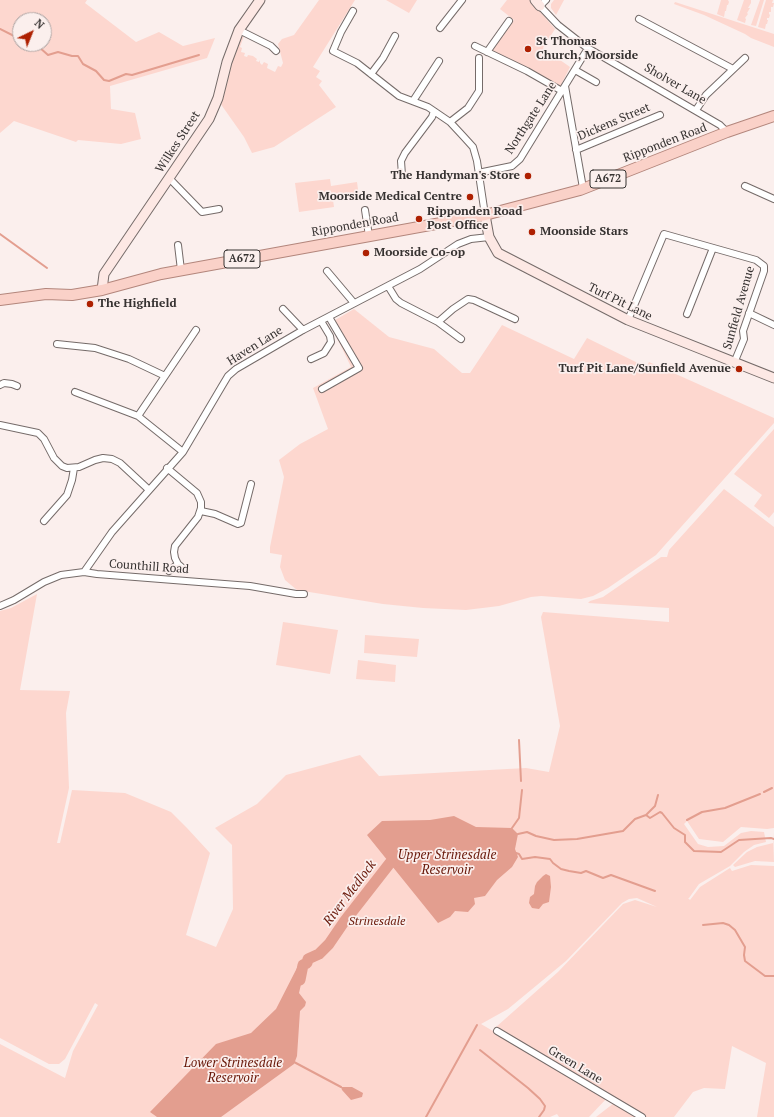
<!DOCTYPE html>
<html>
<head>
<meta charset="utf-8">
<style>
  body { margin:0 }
  #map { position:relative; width:774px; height:1117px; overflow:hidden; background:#fbefed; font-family:"PT Serif",serif }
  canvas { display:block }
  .north { position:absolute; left:12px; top:12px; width:40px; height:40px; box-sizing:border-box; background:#fbefed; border:1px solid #aca3a2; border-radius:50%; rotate:43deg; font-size:11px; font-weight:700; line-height:16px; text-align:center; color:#363231 }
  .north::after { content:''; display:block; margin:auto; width:14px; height:18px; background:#ae2001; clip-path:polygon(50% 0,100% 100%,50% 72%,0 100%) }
</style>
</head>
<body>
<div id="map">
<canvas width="774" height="1117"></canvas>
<div class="north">N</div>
</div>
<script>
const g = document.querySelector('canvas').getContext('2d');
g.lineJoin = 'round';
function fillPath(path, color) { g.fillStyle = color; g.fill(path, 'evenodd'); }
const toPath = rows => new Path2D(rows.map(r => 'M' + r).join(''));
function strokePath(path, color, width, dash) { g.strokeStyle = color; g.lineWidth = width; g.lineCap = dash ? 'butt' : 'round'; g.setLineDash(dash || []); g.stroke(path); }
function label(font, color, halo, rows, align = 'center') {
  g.font = font + ' "PT Serif",serif'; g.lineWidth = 3.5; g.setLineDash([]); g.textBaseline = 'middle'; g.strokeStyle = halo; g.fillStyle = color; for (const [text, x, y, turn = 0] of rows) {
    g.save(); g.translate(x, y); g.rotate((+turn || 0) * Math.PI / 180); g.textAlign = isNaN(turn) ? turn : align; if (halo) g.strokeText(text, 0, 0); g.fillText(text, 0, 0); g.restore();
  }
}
fillPath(toPath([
  [0,0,87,0,85,3,136,42,159,32,183,46,215,38,207,58,110,86,111,109,135,113,141,139,121,144,78,140,76,142,14,121,0,133],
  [20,20,44,20,44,44,20,44],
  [319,0,355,0,313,67,320,71,316,77,322,81,319,85,336,107,274,147,252,153,244,137,220,103,226,86,231,62,241,37,244,36,240,47,242,48,241,52,245,53,244,56,247,57,248,55,253,56,257,59,256,61,259,62,260,60,260,63,262,65,264,62,268,64,267,68,275,72,278,66,281,67,283,63,278,44,282,39,294,35],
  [386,0,417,0,409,13],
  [507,0,530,0,555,29,543,48,570,67,560,87,491,51,514,20,500,9],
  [554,0,564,0,556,15,551,8,551,4],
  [721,0,728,0,729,2,728,5,727,5,726,11,725,11,724,17,717,14],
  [744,0,751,0,751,3,748,8,750,8,747,13,748,14,745,18,746,19,745,23,737,20],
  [760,0,764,0,756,26,751,25],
  [766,0,773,0,772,3,774,3,773,7,771,7,771,12,769,12,769,14,770,15,769,18,767,18,767,20,768,20,767,24,766,24,765,29,758,27],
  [675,2,774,34,774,47,751,38,745,34,704,15,674,4],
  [330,179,331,186,357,182,359,197,333,200,334,207,299,212,295,183],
  [354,309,389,337,434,349,462,373,470,373,502,325,574,359,587,338,646,367,649,362,774,418,774,423,656,555,608,588,593,596,581,599,541,596,531,597,499,606,466,610,423,608,383,604,297,590,285,580,280,567,282,555,270,553,270,547,284,477,279,460,300,444,328,429,313,388,351,367,330,323],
  [774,429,774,512,769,518,754,506,762,495,734,474],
  [724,489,774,527,774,828,767,829,741,827,723,842,699,839,687,821,684,824,698,844,708,847,724,846,741,833,751,831,764,832,766,842,754,845,744,852,730,866,699,884,689,898,688,898,690,900,700,887,730,868,732,871,751,865,774,866,774,1117,757,1117,766,1063,732,1046,725,1089,704,1088,693,1092,674,1117,645,1117,607,1095,608,1093,605,1093,498,1030,496,1027,558,972,623,904,635,900,657,907,637,898,629,899,622,903,566,961,508,1009,481,1024,607,1098,589,1117,559,1117,557,1114,550,1117,0,1117,0,1044,65,1078,73,1051,98,1005,95,1003,65,1059,59,1064,49,1064,0,1038,0,611,11,608,37,594,20,690,70,691,66,713,69,788,57,843,60,843,72,790,125,793,171,812,187,828,210,853,186,935,216,947,233,909,232,845,215,828,257,804,286,775,360,755,379,776,526,768,549,772,560,726,541,617,543,612,669,622,669,608,588,603,590,601,603,597,661,557,667,557,669,550],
  [283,622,338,630,330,674,276,665],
  [365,635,419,639,417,657,364,653],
  [358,660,396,665,395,682,356,679],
  [773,832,774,862,755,861,735,867,733,865,747,852,757,847,773,843],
  [614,1103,638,1117,596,1117]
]), '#fdd7cf');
fillPath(toPath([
  [454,816,476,827,512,828,518,834,515,849,518,857,512,867,497,880,485,896,474,898,475,904,468,912,455,911,450,917,438,923,367,835,382,821,430,820],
  [546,874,550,876,551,887,549,902,543,904,539,909,532,908,529,903,530,897,534,894,535,886,537,882,543,876],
  [300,962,305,967,299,993,306,1002,305,1006,300,1011,297,1056,294,1064,221,1117,157,1117,150,1112,216,1044,251,1033,276,1009],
  [341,1087,352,1087,363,1093,362,1097,351,1100,342,1090]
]), '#e39e8f');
strokePath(toPath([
  [0,29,20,39],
  [26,44,39,47,48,55,58,52,72,56,78,56,83,64,96,71,104,80,109,81,126,74,132,75,199,55],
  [0,234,47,268],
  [519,740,521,781],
  [764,792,772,788],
  [646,815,655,806,658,795],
  [687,820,702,812,725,808,760,794],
  [512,828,519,818,522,790],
  [518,834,527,832,536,836,554,840,577,839,623,831,635,819,646,815,650,818,660,812,662,813,674,828,685,835,685,842,694,851,721,852,739,840,771,838,774,839],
  [516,853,519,854,522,859,535,857,550,859,553,863,561,869,569,871,581,873,586,871,603,878,611,875,655,891],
  [703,925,723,923,729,925,735,930,745,947,744,955,745,961,765,976,774,976],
  [480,1050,528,1088,540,1099,545,1106,544,1110,539,1117],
  [294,1062,341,1087],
  [426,1117,477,1025]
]), '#e39e8f', 2);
strokePath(toPath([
  [300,980,303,965,307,963,308,959,319,954,329,944,344,922,390,863,403,860]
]), '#e39e8f', 11);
const street = toPath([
  [546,0,540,6,558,25,586,47,720,125,727,132],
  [353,11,341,32,333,51,357,63,399,96,428,107,450,122,463,136,473,147,477,161,485,215],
  [639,19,733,69],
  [440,28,462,0],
  [239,30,271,46,276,51],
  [475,46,527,71,562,91],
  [487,52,509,21],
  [575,70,596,82],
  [371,74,383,58,395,36],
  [565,86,583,188],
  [413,101,439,61],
  [696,110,706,95,745,58],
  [450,122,468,108,479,91,479,58],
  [576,150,660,115],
  [478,173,512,166,520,159,585,53],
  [402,175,401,161,405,153,432,117,434,111],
  [169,178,202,212,219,209],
  [745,186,774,199],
  [365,210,369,236],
  [178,245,181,270],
  [327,271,354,303],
  [388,286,396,299,401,303,438,322,453,309,468,299,474,300,515,319],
  [283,309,303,330],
  [749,313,774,325],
  [687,314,713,248],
  [628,320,664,234,756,260,764,266,764,271,743,331,744,339,734,363],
  [438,322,461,339],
  [57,344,95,348,129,359,165,376],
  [311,359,324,353,331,342,330,336,321,321],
  [0,385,4,383,12,384,17,386],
  [322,389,359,368,329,317],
  [75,392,138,416,183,452],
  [138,416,196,330],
  [0,425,38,433,44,439,54,458,62,466,67,468,79,467,95,460,103,458,112,459,120,463,148,489],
  [167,468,197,493,201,502,201,508,198,517,175,546,174,552,175,558,178,564,185,570],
  [201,511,215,514,238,524,241,523,251,484],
  [44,521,67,495,72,480,74,468],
  [169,571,178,564],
  [84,572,112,532,183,452,222,386,228,376,236,369,303,330,420,269,458,244,471,239,489,237],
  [0,606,14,600,44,582,61,575,84,572,97,574,250,586,296,594,304,594],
  [497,1031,642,1117]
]);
const secondary = toPath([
  [535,0,540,6],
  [485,215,489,237,498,253,628,320,774,378],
  [102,290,104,274,209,119,218,98,227,62,239,30,260,0]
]);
const primary = toPath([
  [0,300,46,294,72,295,102,290,161,274,485,215,580,190,727,132,774,116]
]);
strokePath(street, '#756b69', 8);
strokePath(secondary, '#756b69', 11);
strokePath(primary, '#b3867c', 12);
strokePath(street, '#fff', 6);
strokePath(secondary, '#fde8e4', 9);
strokePath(primary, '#fad1c8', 10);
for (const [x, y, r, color] of [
  [528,49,4,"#ae2001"],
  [528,176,4,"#ae2001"],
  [470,197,4,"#ae2001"],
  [419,219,4,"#ae2001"],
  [532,232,4,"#ae2001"],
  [366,253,4,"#ae2001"],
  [90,304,4,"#ae2001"],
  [739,369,4,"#ae2001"]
]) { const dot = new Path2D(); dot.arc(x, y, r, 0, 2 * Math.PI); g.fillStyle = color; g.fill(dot); strokePath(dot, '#fbefed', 1.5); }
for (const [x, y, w] of [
  [608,179,36],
  [242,259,36]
]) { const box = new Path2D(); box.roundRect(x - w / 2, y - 9, w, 18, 3); g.fillStyle = '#fbefed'; g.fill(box); strokePath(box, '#363231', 1); }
label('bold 11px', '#363231', null, [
  ["A672",608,179],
  ["A672",242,259]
]);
label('bold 12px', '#363231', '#fbefed', [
  ["St Thomas",536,42],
  ["Church, Moorside",536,56],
  ["The Handyman's Store",520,176,"right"],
  ["Moorside Medical Centre",462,197,"right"],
  ["Ripponden Road",427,212],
  ["Post Office",427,226],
  ["Moonside Stars",540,232],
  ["Moorside Co-op",374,253],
  ["The Highfield",98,304],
  ["Turf Pit Lane/Sunfield Avenue",731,369,"right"]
], 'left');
label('12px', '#363231', '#fbefed', [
  ["Sholver Lane",675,84,30],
  ["Northgate Lane",531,118,-57],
  ["Dickens Street",614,122,-23],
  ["Wilkes Street",178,142,-57],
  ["Ripponden Road",665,143,-21],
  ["Ripponden Road",355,225,-10],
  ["Turf Pit Lane",620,302,26],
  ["Sunfield Avenue",739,308,-74],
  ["Haven Lane",255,346,-32],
  ["Counthill Road",149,567,4],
  ["Green Lane",575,1065,31]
]);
label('italic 12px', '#6a190a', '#fbefed', [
  ["Strinesdale",377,922]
]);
label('italic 13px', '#681708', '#fbefed', [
  ["Upper Strinesdale",447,855],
  ["Reservoir",447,870],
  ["River Medlock",350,893,-53],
  ["Lower Strinesdale",233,1063],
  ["Reservoir",233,1078]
]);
</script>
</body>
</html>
